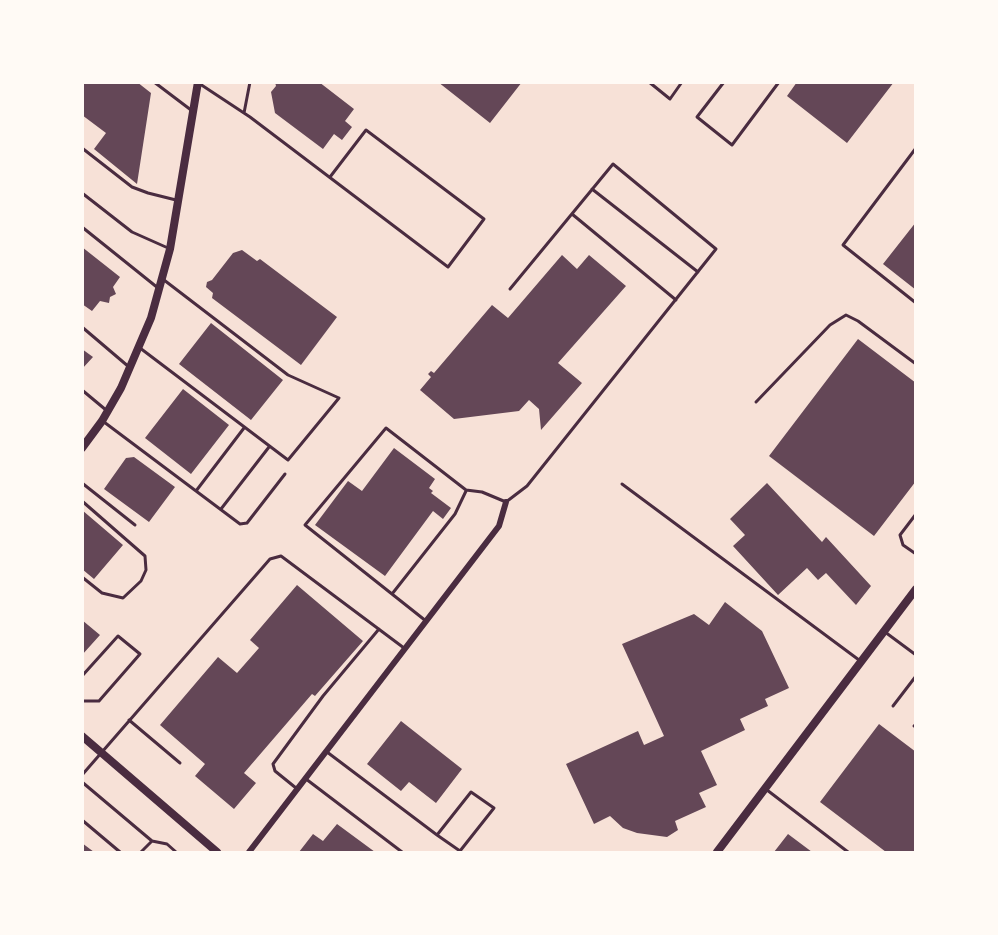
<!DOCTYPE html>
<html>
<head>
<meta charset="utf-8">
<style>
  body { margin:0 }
  #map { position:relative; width:998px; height:935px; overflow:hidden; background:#f7e1d7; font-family:"DejaVu Sans",sans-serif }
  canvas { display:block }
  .frame { position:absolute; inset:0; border:84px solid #fffaf5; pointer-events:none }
</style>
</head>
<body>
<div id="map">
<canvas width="998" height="935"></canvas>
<div class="frame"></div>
</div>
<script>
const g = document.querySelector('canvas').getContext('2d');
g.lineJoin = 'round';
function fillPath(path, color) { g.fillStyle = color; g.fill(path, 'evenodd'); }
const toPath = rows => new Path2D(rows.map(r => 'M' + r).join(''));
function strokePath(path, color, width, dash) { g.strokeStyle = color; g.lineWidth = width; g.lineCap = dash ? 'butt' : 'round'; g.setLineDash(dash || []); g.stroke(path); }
fillPath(toPath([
  [82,82,137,82,151,93,137,184,94,149,106,133,82,115],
  [275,82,319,82,354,109,345,121,352,127,342,140,334,134,323,149,275,113,271,92,276,86],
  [438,82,522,82,490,123],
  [797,82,894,82,847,143,787,96],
  [916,222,916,290,883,264],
  [82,247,120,277,113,287,116,294,110,297,109,303,100,301,92,311,82,304],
  [242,250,257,261,260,259,337,317,301,365,212,298,213,293,206,287,207,282,212,280,233,253],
  [562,255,577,269,589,255,626,286,558,363,582,383,541,430,539,409,529,400,519,411,454,419,420,390,431,377,428,374,431,371,434,373,492,305,508,318],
  [211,323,283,380,251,420,179,364],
  [858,339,916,383,916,481,874,536,769,456],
  [82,349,93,357,82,369],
  [183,389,229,425,191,474,145,438],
  [394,448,435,479,429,488,433,491,431,493,451,508,443,519,433,511,385,576,315,525,348,481,362,491],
  [134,457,175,487,149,522,104,489,126,458],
  [767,483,822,542,826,537,871,586,856,605,826,573,818,580,807,568,778,595,733,546,745,535,730,519],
  [82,510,123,545,94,579,82,569],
  [297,585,363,641,315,696,312,694,244,773,256,783,234,809,195,776,205,764,160,725,218,657,237,673,259,648,250,640],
  [725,602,762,631,789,688,765,699,768,706,740,719,745,730,701,751,717,785,699,793,706,807,675,821,678,830,667,837,637,833,623,828,610,816,594,824,566,764,638,731,644,745,664,736,622,644,694,614,709,625],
  [82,620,100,635,82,655],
  [401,721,462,769,436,803,409,782,401,791,367,764],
  [879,724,916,752,916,852,886,852,820,802],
  [337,824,375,852,299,852,313,834,323,841],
  [788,834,812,852,774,852],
  [82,843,94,852,82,852]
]), '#644757');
strokePath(toPath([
  [154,82,191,110],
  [649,82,670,99,682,82],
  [724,82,697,117,732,145,779,82],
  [200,84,250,117,448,267,484,219,366,130,330,177],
  [244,113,250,82],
  [82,148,132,187,148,193,176,200],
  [916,148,843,245,916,303],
  [592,189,698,272],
  [82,193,132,232,168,248],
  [572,214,676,300],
  [82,227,158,288],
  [82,327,129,367],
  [140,348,288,460,339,398,288,375,164,280],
  [82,390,106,410],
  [756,402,830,325,846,315,858,321,916,364],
  [104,422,240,524,247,523,285,474],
  [82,483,135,525],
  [622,484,859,660],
  [196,491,244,428],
  [82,501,145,556,146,570,141,581,123,598,102,593,82,577],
  [221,509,269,447],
  [916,514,900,535,903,545,916,554],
  [392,594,455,514,466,491],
  [426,621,305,525,386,428,466,490,482,492,506,502,527,486,716,249,613,164,510,289],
  [885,632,916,655],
  [82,676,118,636,140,654,99,701,82,701],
  [893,706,916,676],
  [129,720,180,763],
  [914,726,916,724],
  [327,752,437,835,460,851,494,808,471,792,437,835],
  [82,775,270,559,281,556,404,648],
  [306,779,402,852],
  [82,782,152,841,167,844,176,852],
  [296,788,275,771,273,764,323,696,379,629],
  [767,790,848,852],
  [82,820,120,852],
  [141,852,152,841]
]), '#4a2c40', 3);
strokePath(toPath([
  [249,852,499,526,506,502]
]), '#4a2c40', 6);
strokePath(toPath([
  [82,448,102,421,121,388,151,318,170,249,198,82],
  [82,736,217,852],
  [717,852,916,589]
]), '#4a2c40', 8);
</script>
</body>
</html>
